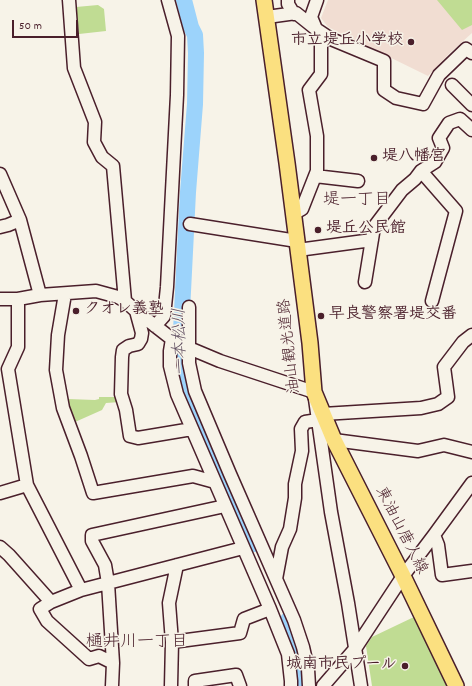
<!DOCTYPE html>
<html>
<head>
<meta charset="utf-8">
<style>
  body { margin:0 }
  #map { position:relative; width:472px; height:686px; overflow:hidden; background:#f7f3e8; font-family:Dekko,sans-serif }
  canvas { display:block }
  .scale { position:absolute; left:12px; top:20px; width:66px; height:18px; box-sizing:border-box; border:2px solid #4a1f2b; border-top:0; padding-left:5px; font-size:12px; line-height:14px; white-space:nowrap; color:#4a1f2b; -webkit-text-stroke:3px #f7f3e8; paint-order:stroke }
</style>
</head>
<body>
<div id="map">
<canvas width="472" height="686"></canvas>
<div class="scale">50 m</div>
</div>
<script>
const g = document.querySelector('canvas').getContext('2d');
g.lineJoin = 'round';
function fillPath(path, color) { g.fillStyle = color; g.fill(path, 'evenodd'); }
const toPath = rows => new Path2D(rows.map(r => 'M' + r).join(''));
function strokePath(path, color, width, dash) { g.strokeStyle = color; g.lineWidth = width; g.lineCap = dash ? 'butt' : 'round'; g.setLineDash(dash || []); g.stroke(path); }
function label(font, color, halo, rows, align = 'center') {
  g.font = font + ' Dekko,"Klee One",sans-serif'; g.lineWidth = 3; g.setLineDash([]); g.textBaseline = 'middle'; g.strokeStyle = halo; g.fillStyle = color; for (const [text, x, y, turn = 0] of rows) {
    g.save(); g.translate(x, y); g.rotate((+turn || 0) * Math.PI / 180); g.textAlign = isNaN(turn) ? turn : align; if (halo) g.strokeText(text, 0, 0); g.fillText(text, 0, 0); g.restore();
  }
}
fillPath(toPath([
  [328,0,472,0,472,33,451,52,428,76,328,27,321,18]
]), '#f1ddd2');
fillPath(toPath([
  [437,0,472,0,472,25,462,30],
  [98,5,104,9,106,31,79,34,76,7],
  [99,397,120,397,120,402,106,403,102,410,75,422,70,413,68,399,95,400,99,399],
  [416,616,451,686,372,686,366,646,372,637]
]), '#c0dc93');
strokePath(toPath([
  [184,0,191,27,195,35,196,53,195,104,188,192,181,331,179,351,181,381,255,544],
  [288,620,299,655,301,686]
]), '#9cd3fb', 16);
const minor = toPath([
  [69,0,74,68,95,122,94,142,102,157,113,166,125,301],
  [288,0,288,4,294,14],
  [317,0,311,17,316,29,331,39,384,61,384,90,396,98,423,104,439,75,466,49,472,53],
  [267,17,296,13,316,29,321,39,321,74,309,90,317,136,317,171,302,209,293,214],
  [452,85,472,105],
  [421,171,456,211,432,301],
  [0,174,20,220,40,295],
  [315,176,358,181],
  [190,224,297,241],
  [0,227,8,225,20,220],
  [298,250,372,240],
  [365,282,374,227,402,190,415,179,421,171,435,162,443,148,439,138,449,123,460,119,472,130],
  [65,294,58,335,56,370,63,408,81,456,93,493,193,476,215,482],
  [0,299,18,299,40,295,96,291,118,297,125,301,136,311,172,339,189,348,220,361,314,392,331,512,348,603,361,686],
  [189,307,189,363,195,391,230,474,294,620,303,647,308,669,309,686],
  [136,311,142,333,141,339,138,344,129,346,123,350,122,357,121,394,126,410,130,436,138,438,192,429],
  [155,326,164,316,167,287,177,95,178,36,168,0],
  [172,339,170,351,170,366,177,394,270,609,288,654,291,681,291,686],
  [323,414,421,408,438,404,448,397,444,367,463,342,472,335],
  [334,440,418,451,444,445,472,452],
  [0,493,27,485,8,369,18,347,18,299],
  [434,535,438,545,442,575,472,571],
  [0,547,9,555,51,602,81,590,27,485],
  [276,579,282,547,290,529,295,498,295,484,302,451,301,429,305,422,318,420],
  [81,590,243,548],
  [51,602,40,609,47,621,89,659,99,656,113,663,112,686],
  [172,642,240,633,244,619,270,609],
  [113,663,108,583,105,565,92,541,92,535,225,506],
  [171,686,172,642,169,603,177,565],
  [195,686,195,681,236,675,240,686],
  [323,686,355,649,403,576,434,535,472,483]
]);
const major = toPath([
  [264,0,287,163,310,343,314,392,334,440,403,576,456,686]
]);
strokePath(minor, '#4a1f2b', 15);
strokePath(major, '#4a1f2b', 18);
strokePath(minor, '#f7f3e8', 12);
strokePath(major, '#fbe080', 15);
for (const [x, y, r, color] of [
  [411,42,4,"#4a1f2b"],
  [374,158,4,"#4a1f2b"],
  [318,230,4,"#4a1f2b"],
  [76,311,4,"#4a1f2b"],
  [321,316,4,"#4a1f2b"],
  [405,666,4,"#4a1f2b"]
]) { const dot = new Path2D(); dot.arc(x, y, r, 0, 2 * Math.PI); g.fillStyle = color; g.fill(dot); strokePath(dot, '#f7f3e8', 1.5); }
label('bold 16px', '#4a1f2b', '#f7f3e8', [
  ["市立堤丘小学校",403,42,"right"],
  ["堤八幡宮",382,158],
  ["堤丘公民館",326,230],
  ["クオレ義塾",84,311],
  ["早良警察署堤交番",329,316],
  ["城南市民プール",397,666,"right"]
], 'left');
label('16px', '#4a1f2b', '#f7f3e8', [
  ["油山観光道路",291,346,-96],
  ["東油山唐人線",400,531,63]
]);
label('17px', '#4a1f2b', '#f7f3e8', [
  ["堤一丁目",357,202],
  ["樋井川一丁目",137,644]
]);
label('italic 17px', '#5e4c5f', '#f7f3e8', [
  ["一本松川",182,342,-91]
]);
</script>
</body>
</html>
